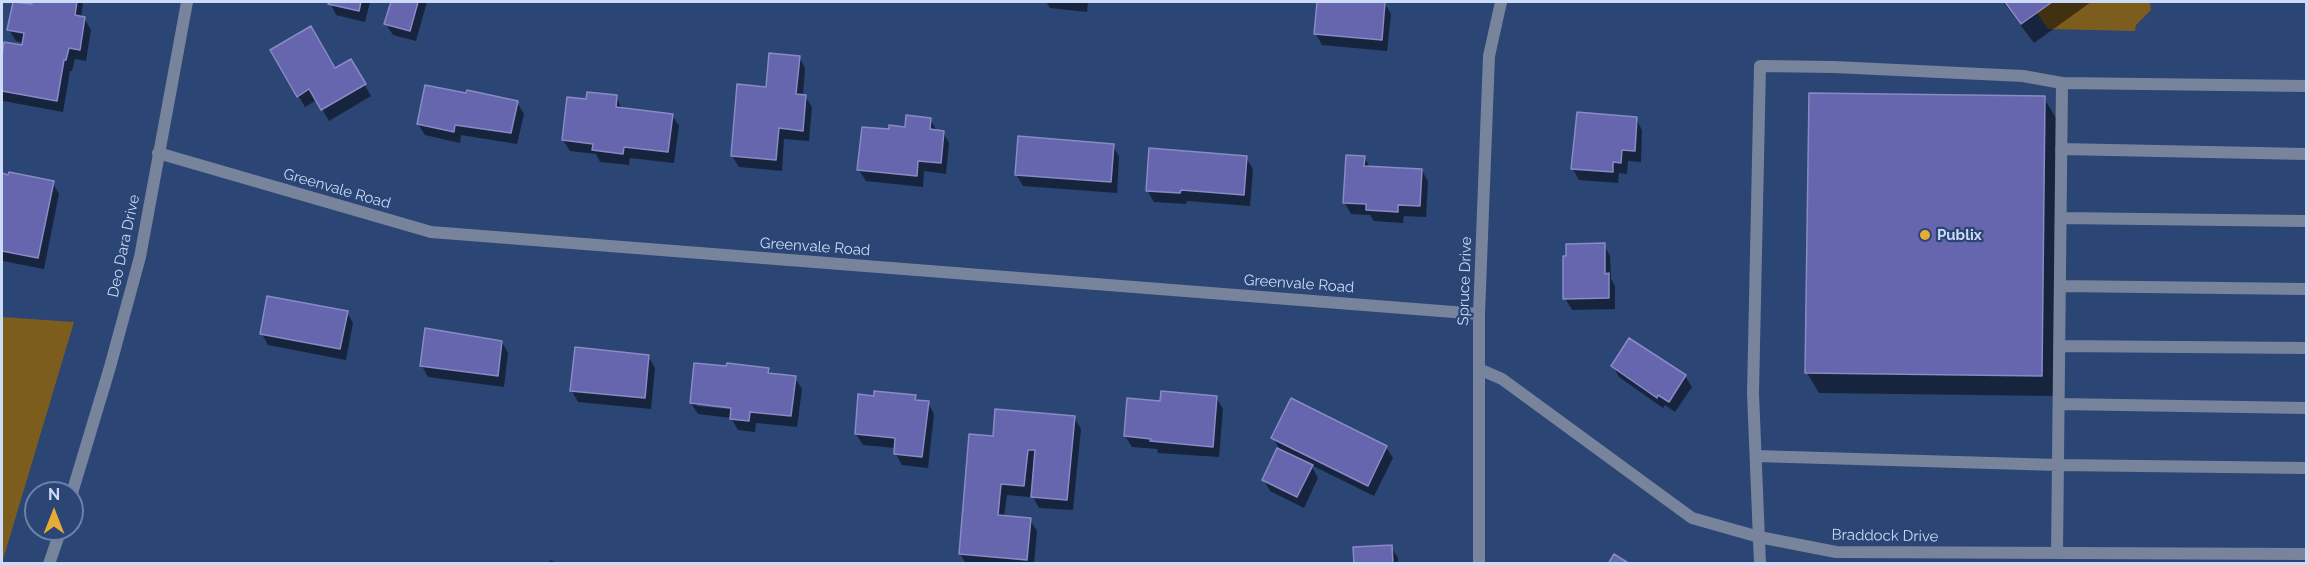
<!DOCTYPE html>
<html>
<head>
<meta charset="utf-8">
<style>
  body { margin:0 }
  #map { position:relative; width:2308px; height:565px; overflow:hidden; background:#2b4574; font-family:Raleway,sans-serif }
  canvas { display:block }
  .frame { position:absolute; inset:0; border:3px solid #cbdbf8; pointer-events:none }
  .north { position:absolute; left:24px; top:481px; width:60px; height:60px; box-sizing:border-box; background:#2b4574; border:2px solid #6b81a9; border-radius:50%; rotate:0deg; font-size:16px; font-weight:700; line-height:24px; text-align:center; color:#cbdbf8 }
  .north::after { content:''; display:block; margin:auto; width:21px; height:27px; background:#e6ad36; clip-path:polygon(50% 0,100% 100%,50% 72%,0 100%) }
</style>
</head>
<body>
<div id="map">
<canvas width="2308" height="565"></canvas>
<div class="frame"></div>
<div class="north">N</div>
</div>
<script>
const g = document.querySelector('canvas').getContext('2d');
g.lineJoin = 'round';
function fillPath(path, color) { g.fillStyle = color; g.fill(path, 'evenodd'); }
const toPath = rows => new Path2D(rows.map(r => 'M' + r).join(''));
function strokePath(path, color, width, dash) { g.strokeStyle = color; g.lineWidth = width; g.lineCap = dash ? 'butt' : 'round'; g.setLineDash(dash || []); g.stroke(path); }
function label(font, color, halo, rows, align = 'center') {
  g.font = font + ' Raleway,sans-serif'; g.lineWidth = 4.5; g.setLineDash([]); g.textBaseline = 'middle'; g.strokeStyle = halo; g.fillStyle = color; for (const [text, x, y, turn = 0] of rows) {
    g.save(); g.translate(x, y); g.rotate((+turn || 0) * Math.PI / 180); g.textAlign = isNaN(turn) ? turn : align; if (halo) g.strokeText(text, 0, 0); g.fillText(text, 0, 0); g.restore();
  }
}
fillPath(toPath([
  [2052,2,2150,2,2151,10,2136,25,2135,31,2048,29,2037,13],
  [2,317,74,322,2,563]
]), '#7c5d1e');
fillPath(toPath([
  [34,2,83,2,81,18,84,18,91,30,86,61,75,59,72,71,70,71,63,112,3,101,2,98,2,63,5,44,23,47,24,43,16,41,9,30,33,6],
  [330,2,370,2,365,22,336,15],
  [392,2,427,2,416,41,393,35,386,24],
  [1046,2,1088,2,1087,12,1050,8],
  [1318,2,1384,2,1391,14,1387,51,1322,45,1316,34],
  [2003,2,2091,2,2034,43],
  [272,51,335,70,351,61,371,96,329,121,317,100,305,107],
  [799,57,805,68,803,96,805,96,812,107,809,141,784,139,782,171,739,167,732,156,767,88],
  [616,96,622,109,672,115,679,126,674,163,630,158,629,165,600,162,596,154,570,151,563,140,587,101],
  [2044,98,2056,118,2053,396,1819,393,1807,373],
  [517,102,524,114,517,144,461,135,460,143,425,135,418,124],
  [930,119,937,131,943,132,949,143,946,174,924,171,923,187,866,181,859,170,890,131,906,128],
  [1636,119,1642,130,1641,162,1628,161,1627,174,1619,173,1618,183,1579,180,1573,169],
  [1113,145,1119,157,1117,193,1023,186,1016,174],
  [1246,158,1253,169,1250,206,1187,201,1186,204,1154,202,1147,190],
  [1364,158,1370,167,1422,170,1428,182,1426,217,1404,216,1403,223,1374,221,1370,215,1351,214,1344,202],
  [2,175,53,183,59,194,44,269,3,261,2,258],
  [1604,245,1610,256,1611,279,1615,286,1615,309,1572,310,1565,298],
  [347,312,353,323,346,360,268,345,262,334],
  [502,342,508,353,504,387,428,377,422,366],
  [648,356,655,368,651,409,578,402,572,391],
  [1613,366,1685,376,1692,387,1675,412,1665,405,1663,408,1619,377],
  [768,369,771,375,795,378,802,389,797,427,756,423,755,432,738,430,731,418,698,414,691,403],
  [697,403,739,407,738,410,697,406],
  [875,397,915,397,918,402,928,403,934,414,928,468,902,465,896,454,896,448,863,445,856,434],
  [1216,397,1223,409,1219,457,1158,453,1157,449,1132,447,1125,436,1161,402],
  [1074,417,1081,429,1073,510,1039,508,1031,493,1030,497,1007,495,1004,517,1030,520,1037,531,1034,564,966,564,960,553,994,438],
  [1273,438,1386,447,1393,458,1374,496,1311,465,1318,478,1304,508,1270,491,1264,480,1279,448],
  [1391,547,1398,558,1398,564,1356,564],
  [550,560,560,564,549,564]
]), '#0007');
const building = toPath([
  [13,2,32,4,32,2,77,2,75,15,85,17,80,50,69,48,66,60,64,60,57,101,2,91,2,55,4,42,22,45,24,33,7,30,13,2],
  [329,2,361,2,359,11,328,4,329,2],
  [391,2,418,2,410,31,384,24,391,2],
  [1317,2,1385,2,1382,40,1314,34,1317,2],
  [2005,2,2052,2,2021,24,2005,2],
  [311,26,335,68,351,59,366,84,321,110,309,89,297,97,270,50,311,26],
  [769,53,800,56,796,94,806,95,803,131,779,128,776,160,731,156,737,84,766,87,769,53],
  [425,85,466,93,467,90,518,101,511,133,455,125,454,132,417,124,425,85],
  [587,92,617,95,616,107,673,114,668,152,624,147,623,154,592,150,593,144,562,140,567,97,586,99,587,92],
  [1809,93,2045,96,2042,376,1805,373,1809,93],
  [1577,112,1637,117,1635,151,1622,150,1621,163,1613,162,1613,172,1571,169,1577,112],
  [906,115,931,118,930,129,944,131,941,163,918,161,917,176,857,170,862,127,889,129,889,125,905,127,906,115],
  [1018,136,1114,144,1111,182,1015,175,1018,136],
  [1149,148,1247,156,1244,195,1181,190,1180,193,1146,191,1149,148],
  [1346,155,1365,156,1364,166,1422,169,1420,206,1398,205,1398,212,1366,210,1366,204,1343,203,1346,155],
  [9,172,54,181,38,258,2,251,2,173,8,175,9,172],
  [1605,243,1605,274,1609,273,1609,298,1563,299,1563,256,1566,256,1566,244,1605,243],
  [267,296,348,311,340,349,260,334,267,296],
  [425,328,502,341,498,376,420,366,425,328],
  [1629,338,1686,375,1669,402,1658,395,1657,398,1611,366,1629,338],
  [575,347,649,355,645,398,570,391,575,347],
  [694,363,726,366,727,363,769,368,768,373,796,376,791,416,750,412,749,421,730,419,731,408,690,403,694,363],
  [874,391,916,395,915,400,929,401,922,457,894,454,895,438,855,434,858,394,874,396,874,391],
  [1161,391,1217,396,1213,447,1150,441,1151,439,1124,436,1127,398,1160,401,1161,391],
  [1291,398,1387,446,1368,486,1271,438,1291,398],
  [995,409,1075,416,1067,500,1031,497,1035,450,1028,450,1024,486,1001,484,998,515,1031,518,1027,560,959,554,969,434,993,436,995,409],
  [1277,448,1313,465,1297,497,1262,480,1277,448],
  [1392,545,1393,564,1354,564,1353,547,1392,545],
  [1614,554,1630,564,1608,564,1614,554]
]);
fillPath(building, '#6566ad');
strokePath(building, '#888bc5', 1.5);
strokePath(toPath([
  [2061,149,2306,154],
  [2061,218,2306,221],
  [2060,286,2306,289],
  [2059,346,2306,348],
  [2059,404,2306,408],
  [1756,456,2058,465,2306,468],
  [2057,553,2062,83,2306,86],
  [1760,564,1753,393,1760,66,1834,67,2023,76,2062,83]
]), '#77849b', 12);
strokePath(toPath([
  [158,153,431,232,1479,314],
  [1479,369,1502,379,1692,518,1759,537,1836,552,2306,554],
  [72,493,110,367,140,257,187,2],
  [49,564,61,529],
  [1479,564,1479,314,1489,56,1501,2]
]), '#77849b', 12);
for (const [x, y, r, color] of [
  [1925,235,6,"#e6ad36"]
]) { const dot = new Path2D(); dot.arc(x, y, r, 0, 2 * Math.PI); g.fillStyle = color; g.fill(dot); strokePath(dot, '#2b4574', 2); }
label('15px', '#cbdbf8', '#2b4574', [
  ["Greenvale Road",337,189,16],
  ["Deo Dara Drive",124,246,-78],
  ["Greenvale Road",815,247,4],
  ["Spruce Drive",1465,281,-88],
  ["Greenvale Road",1299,284,4],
  ["Braddock Drive",1885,536,1]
]);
label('bold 15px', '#cbdbf8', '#2b4574', [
  ["Publix",1937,235]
], 'left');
</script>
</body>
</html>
